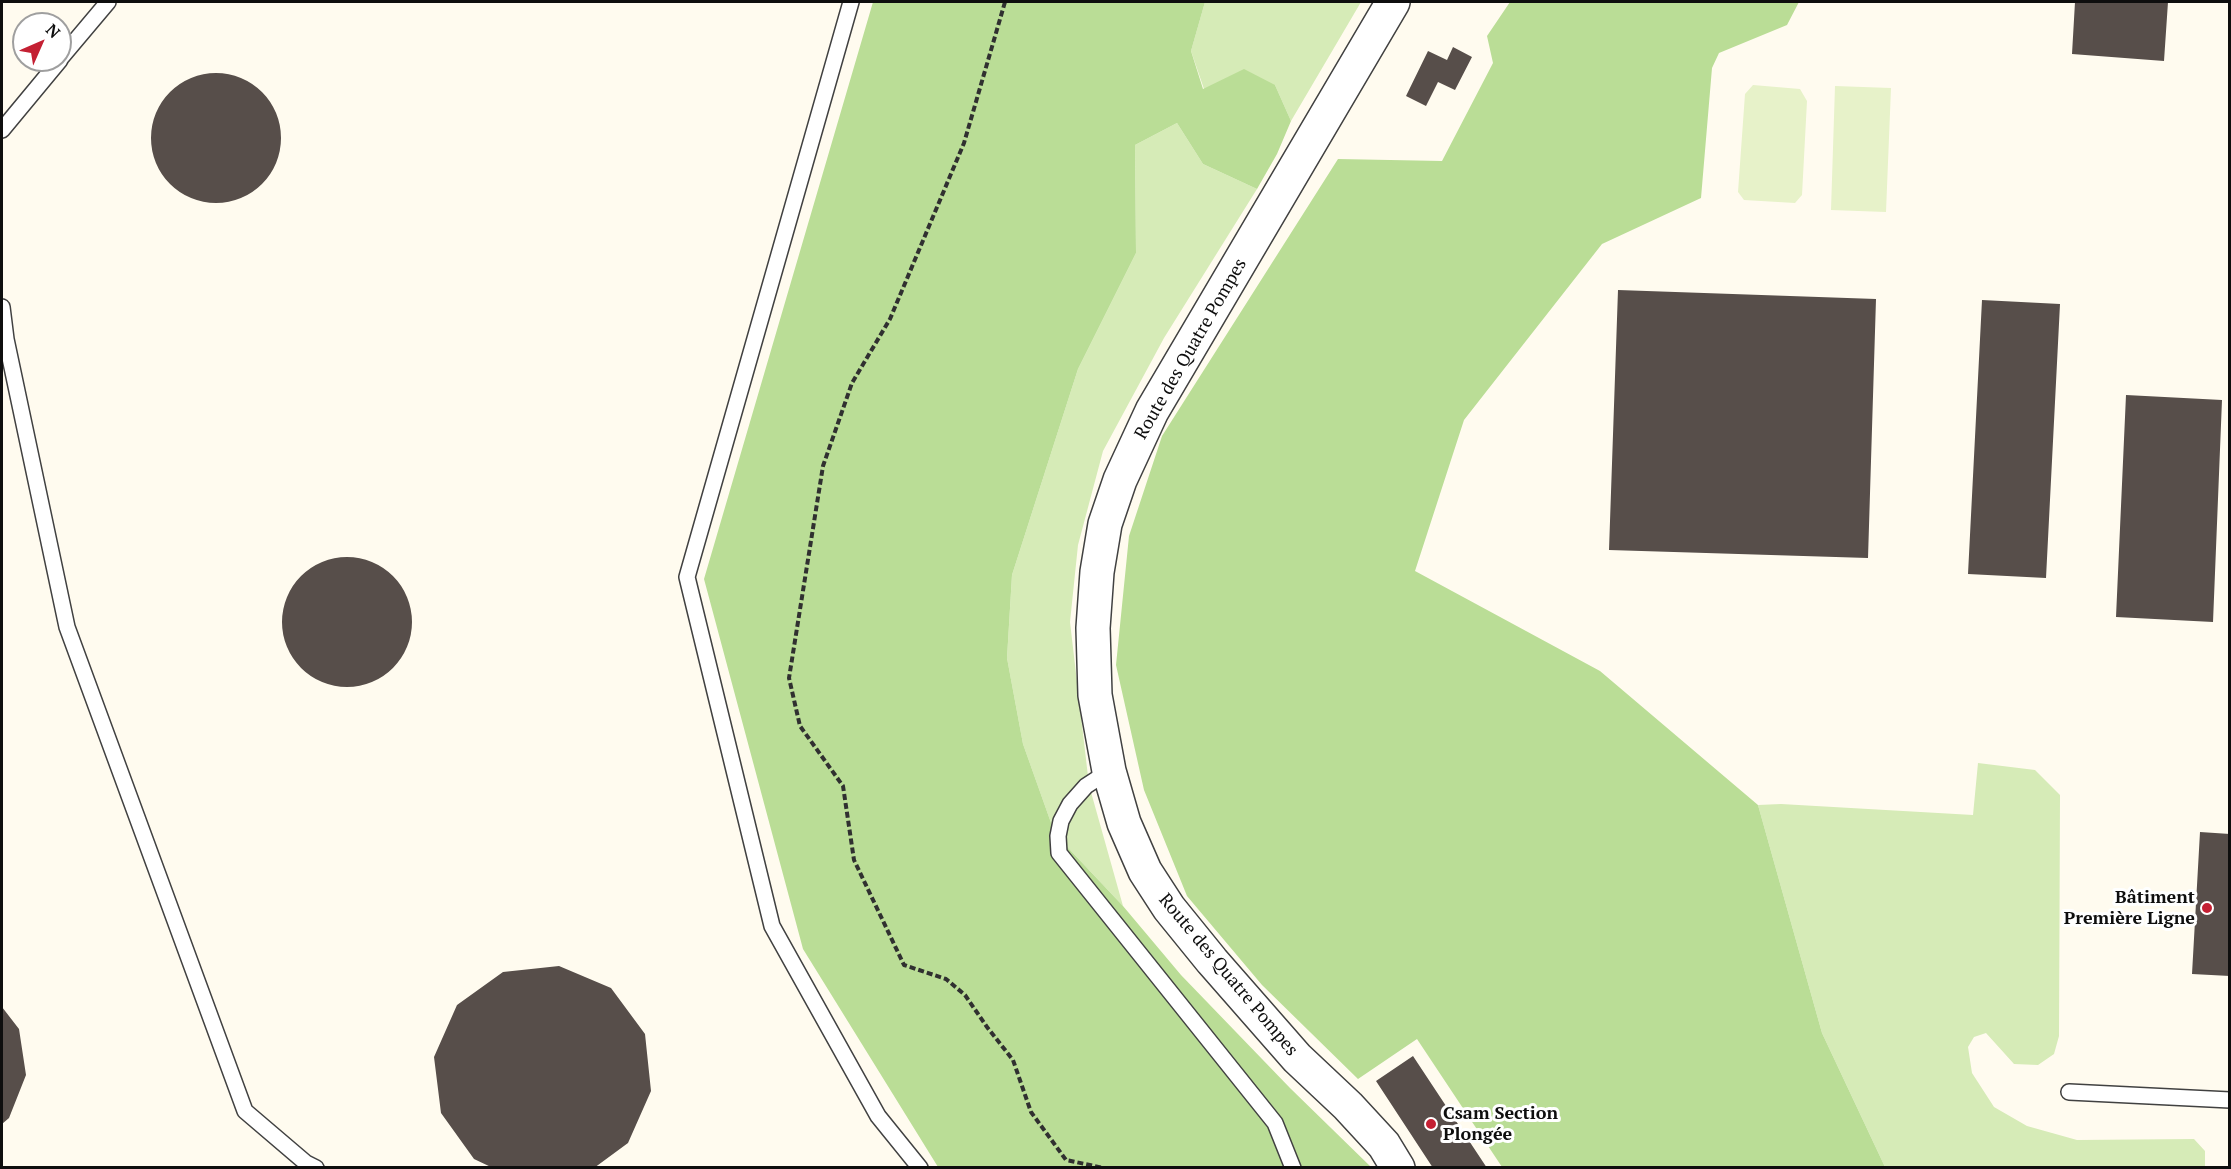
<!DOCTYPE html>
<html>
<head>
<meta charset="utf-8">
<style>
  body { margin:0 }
  #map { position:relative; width:2231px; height:1169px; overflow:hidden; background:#fffbef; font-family:"PT Serif",serif }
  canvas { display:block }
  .frame { position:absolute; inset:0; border:3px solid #0e0e0e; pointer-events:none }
  .north { position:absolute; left:12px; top:12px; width:60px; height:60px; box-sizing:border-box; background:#fff; border:2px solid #9f9f9f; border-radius:50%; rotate:45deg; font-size:16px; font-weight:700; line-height:24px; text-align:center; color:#0e0e0e }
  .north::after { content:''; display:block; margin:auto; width:21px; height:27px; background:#c42033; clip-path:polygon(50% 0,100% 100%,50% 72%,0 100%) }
</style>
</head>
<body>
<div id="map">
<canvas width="2231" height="1169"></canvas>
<div class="frame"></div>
<div class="north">N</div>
</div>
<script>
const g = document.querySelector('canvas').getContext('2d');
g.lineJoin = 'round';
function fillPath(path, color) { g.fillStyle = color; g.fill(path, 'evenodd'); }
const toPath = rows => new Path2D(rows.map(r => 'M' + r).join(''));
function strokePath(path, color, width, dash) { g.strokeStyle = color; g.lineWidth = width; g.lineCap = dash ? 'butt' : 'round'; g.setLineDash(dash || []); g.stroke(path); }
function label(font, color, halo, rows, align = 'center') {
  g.font = font + ' "PT Serif",serif'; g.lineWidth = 6; g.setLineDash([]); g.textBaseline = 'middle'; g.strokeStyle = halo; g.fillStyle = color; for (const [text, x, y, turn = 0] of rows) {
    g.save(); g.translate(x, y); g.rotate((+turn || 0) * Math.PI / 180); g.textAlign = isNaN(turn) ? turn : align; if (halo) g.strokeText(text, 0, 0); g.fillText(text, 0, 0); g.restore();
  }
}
fillPath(toPath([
  [1205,2,1361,2,1291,121,1275,85,1204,89,1191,51],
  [1177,123,1203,164,1257,189,1164,338,1103,451,1078,545,1070,622,1089,785,1123,906,1055,834,1023,744,1007,658,1012,575,1078,369,1136,253,1135,145],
  [1978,763,2035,770,2060,795,2059,1036,2054,1054,2038,1065,2014,1064,1986,1033,1974,1037,1968,1047,1972,1073,1994,1107,2027,1126,2077,1140,2194,1139,2205,1151,2205,1167,1885,1167,1822,1033,1758,805,1781,804,1973,815]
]), '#d6ebb7');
fillPath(toPath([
  [873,2,1205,2,1191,51,1203,89,1244,69,1275,85,1291,121,1277,154,1257,189,1203,164,1177,123,1135,145,1136,253,1078,369,1012,575,1007,658,1023,744,1055,834,1123,906,1181,975,1290,1088,1371,1167,938,1167,803,949,704,579],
  [1510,2,1799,2,1787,25,1719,53,1712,68,1701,198,1602,244,1464,420,1415,571,1600,671,1758,805,1822,1033,1885,1167,1502,1167,1417,1039,1358,1079,1262,985,1187,896,1144,790,1116,665,1129,536,1162,436,1338,159,1442,161,1493,63,1487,36]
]), '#badd96');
fillPath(toPath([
  [1753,85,1800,89,1807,101,1802,195,1795,203,1744,200,1738,192,1745,94],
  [1835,86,1891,88,1886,212,1831,210]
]), '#e7f2c9');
fillPath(toPath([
  [2075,2,2168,2,2164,61,2072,54],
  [1453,47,1472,57,1455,90,1438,82,1426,106,1406,96,1428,51,1447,60],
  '151 138a65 65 0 1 1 130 0a65 65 0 1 1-130 0Z',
  [1618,290,1876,299,1868,558,1609,550],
  [1982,300,2060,304,2046,578,1968,574],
  [2126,395,2222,400,2213,622,2116,617],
  '282 622a65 65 0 1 1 130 0a65 65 0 1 1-130 0Z',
  [2200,832,2230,834,2230,976,2192,974],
  [559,966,611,988,645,1034,651,1091,628,1143,594,1168,493,1168,474,1159,441,1113,434,1057,457,1005,503,972],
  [2,1007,19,1029,26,1075,9,1118,2,1124],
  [1413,1056,1487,1168,1433,1168,1376,1081]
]), '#574e4a');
const service = toPath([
  [851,2,687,577,772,926,878,1116,920,1168],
  [60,59,108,2],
  [2,130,60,60],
  [2,307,6,339,67,627,245,1111,306,1163,316,1168],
  [1109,771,1086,786,1070,804,1061,821,1058,836,1059,853,1275,1123,1293,1168],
  [2069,1092,2230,1100]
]);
const tertiary = toPath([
  [1393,2,1152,411,1120,480,1105,524,1097,572,1093,628,1095,695,1109,771,1124,823,1145,871,1169,908,1212,961,1297,1058,1348,1106,1384,1145,1398,1168]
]);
strokePath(service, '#414141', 18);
strokePath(tertiary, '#414141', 36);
strokePath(toPath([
  [1005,2,964,143,890,319,852,383,823,466,789,678,800,726,843,786,854,860,904,965,946,979,965,995,987,1027,1013,1060,1031,1112,1066,1160,1104,1168]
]), '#303030', 4, [6, 3]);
strokePath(service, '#fff', 15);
strokePath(tertiary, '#fff', 33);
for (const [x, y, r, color] of [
  [2207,908,6,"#c42033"],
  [1431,1124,6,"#c42033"]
]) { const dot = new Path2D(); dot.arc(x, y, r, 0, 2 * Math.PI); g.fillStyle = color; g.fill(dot); strokePath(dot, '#fff', 2); }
label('18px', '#0e0e0e', '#fff', [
  ["Route des Quatre Pompes",1191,349,-60],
  ["Route des Quatre Pompes",1228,975,50]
]);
label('bold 18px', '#0e0e0e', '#fff', [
  ["Bâtiment",2195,898],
  ["Première Ligne",2195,919],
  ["Csam Section",1443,1114,"left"],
  ["Plongée",1443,1135,"left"]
], 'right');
</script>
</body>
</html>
